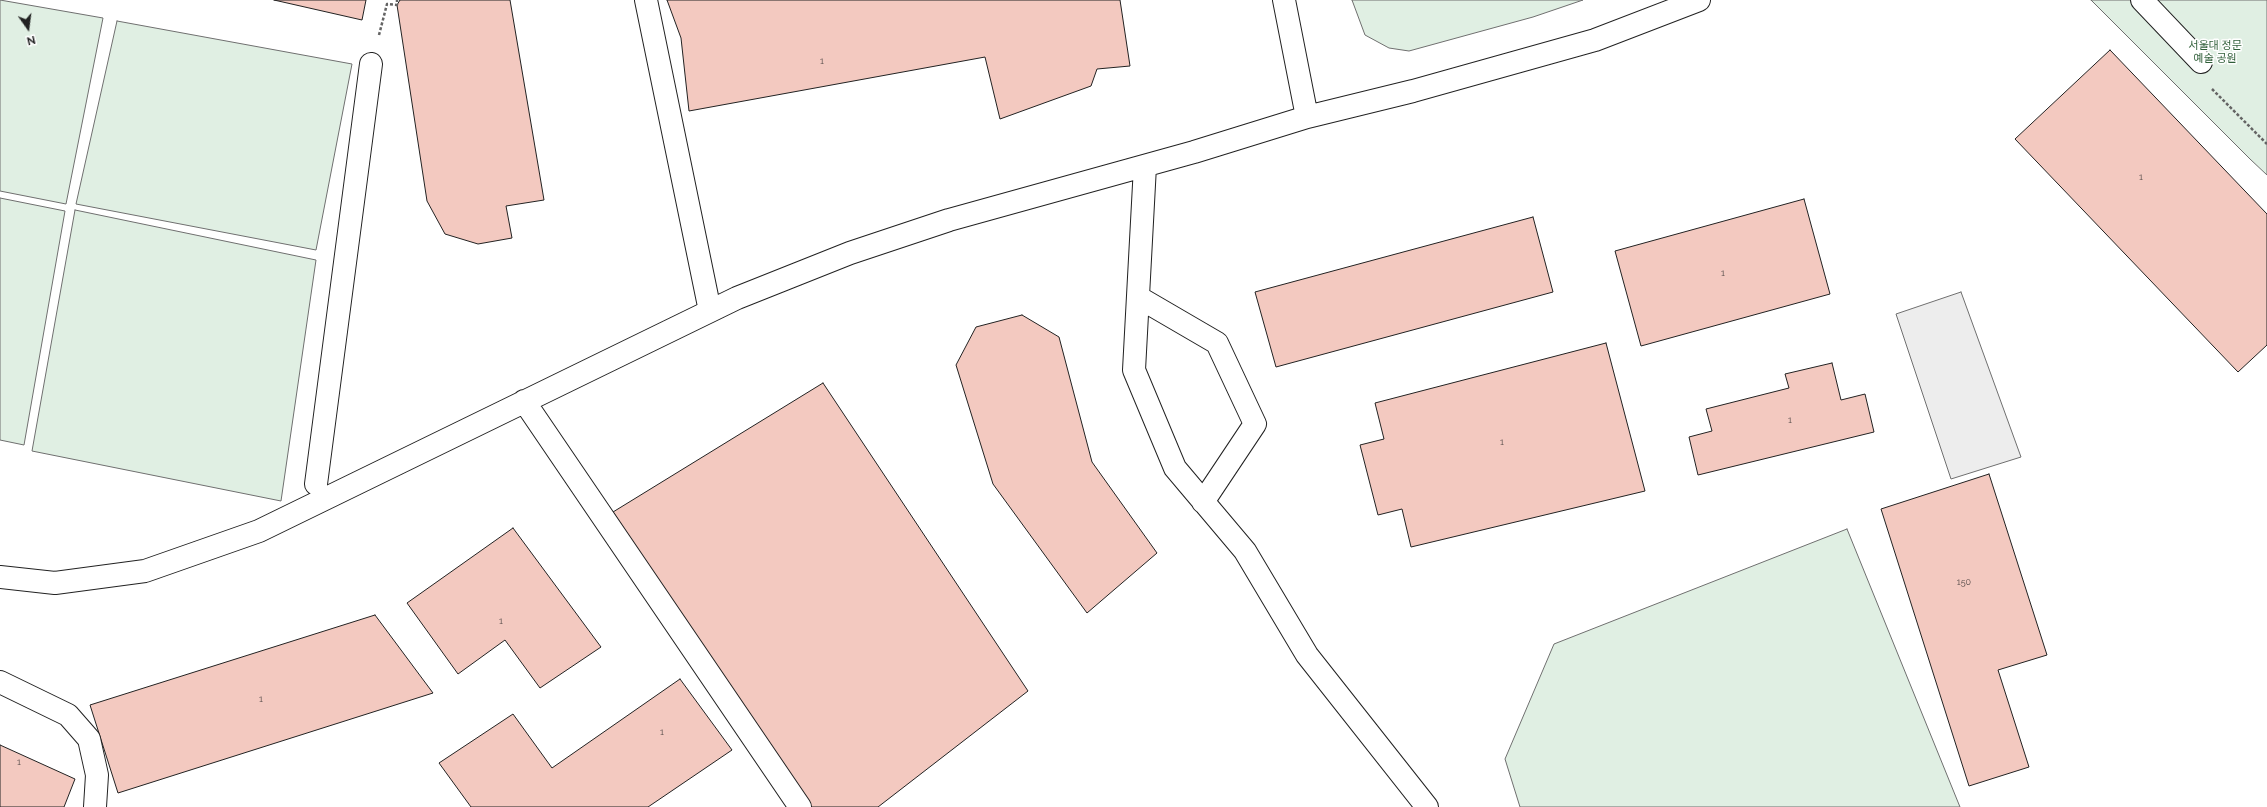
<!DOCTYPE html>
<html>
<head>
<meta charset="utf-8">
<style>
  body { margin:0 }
  #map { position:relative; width:2267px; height:807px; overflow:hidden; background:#fff; font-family:Raleway,sans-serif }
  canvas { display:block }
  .north { position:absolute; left:8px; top:8px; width:40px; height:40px; -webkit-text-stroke:3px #fff; paint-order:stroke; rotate:166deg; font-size:11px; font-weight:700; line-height:16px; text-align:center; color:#222 }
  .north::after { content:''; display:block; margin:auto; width:14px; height:18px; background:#222; clip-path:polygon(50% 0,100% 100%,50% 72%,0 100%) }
</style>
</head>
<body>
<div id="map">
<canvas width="2267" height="807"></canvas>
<div class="north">N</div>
</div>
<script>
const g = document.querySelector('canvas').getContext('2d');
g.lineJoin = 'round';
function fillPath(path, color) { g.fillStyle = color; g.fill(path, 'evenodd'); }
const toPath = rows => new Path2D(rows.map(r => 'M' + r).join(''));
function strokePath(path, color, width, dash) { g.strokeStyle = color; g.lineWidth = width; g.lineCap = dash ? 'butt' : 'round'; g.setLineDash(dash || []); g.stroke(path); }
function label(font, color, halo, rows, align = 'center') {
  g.font = font + ' Raleway,"Noto Sans KR",sans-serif'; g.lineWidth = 3; g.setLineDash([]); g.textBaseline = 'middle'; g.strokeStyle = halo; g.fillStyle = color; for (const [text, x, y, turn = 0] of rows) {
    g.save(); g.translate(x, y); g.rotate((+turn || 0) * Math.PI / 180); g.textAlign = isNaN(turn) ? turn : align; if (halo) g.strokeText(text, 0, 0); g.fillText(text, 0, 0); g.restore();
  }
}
const green = toPath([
  [0,0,103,18,66,204,0,191,0,0],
  [1352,0,1583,0,1533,17,1409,51,1389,48,1365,35,1352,0],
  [2091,0,2267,0,2267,175,2250,159,2091,0],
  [117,21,352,64,316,250,76,204,117,21],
  [0,198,65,211,24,445,0,440,0,198],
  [75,210,316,260,281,501,32,451,75,210],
  [1847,529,1960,807,1520,807,1505,759,1554,644,1847,529]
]);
fillPath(green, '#e0efe3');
strokePath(green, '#6f6f6f', 1);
const parking = toPath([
  [1961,292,2021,457,1951,479,1896,314,1961,292]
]);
fillPath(parking, '#ededed');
strokePath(parking, '#6f6f6f', 1);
const building = toPath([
  [274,0,366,0,362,20,274,0],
  [400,0,510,0,544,200,506,206,512,238,478,244,445,234,427,201,397,5,400,0],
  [667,0,1120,0,1130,66,1097,69,1091,86,1000,119,985,57,689,111,681,38,667,0],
  [2110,50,2267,214,2267,345,2238,372,2015,139,2110,50],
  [1804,199,1830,294,1641,346,1615,251,1804,199],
  [1533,217,1553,292,1276,367,1255,292,1533,217],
  [1022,315,1059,337,1092,462,1157,553,1087,613,993,484,956,365,976,327,1022,315],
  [1606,343,1645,491,1411,547,1402,509,1378,515,1360,445,1384,439,1375,403,1606,343],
  [1832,363,1841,400,1865,394,1874,432,1698,475,1689,437,1712,431,1706,409,1789,388,1785,374,1832,363],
  [823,383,1028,691,878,807,809,807,613,512,823,383],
  [1989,474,2047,655,1998,670,2029,767,1969,786,1881,509,1989,474],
  [513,528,601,647,540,688,505,640,458,674,407,603,513,528],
  [375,615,433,693,118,793,90,705,375,615],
  [680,679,732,750,648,807,471,807,439,763,513,714,552,768,680,679],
  [0,745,75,779,64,807,0,807,0,745]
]);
fillPath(building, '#f3c9c0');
strokePath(building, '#222', 1);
const minor = toPath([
  [646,0,710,311],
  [1284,0,1307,117],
  [2142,0,2201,62],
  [1145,166,1134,370,1175,468,1245,551,1307,655,1427,807],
  [1138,297,1217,343,1255,424,1203,502],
  [524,401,800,807],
  [316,484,371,64],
  [0,577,55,583,145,571,259,531,737,298,850,253,949,220,1194,152,1307,117,1413,91,1595,40,1699,0],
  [0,682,68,715,89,739,97,775,95,807]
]);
strokePath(minor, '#222', 24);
strokePath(toPath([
  [379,35,387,4,397,5,397,0],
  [2212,89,2267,144]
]), '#646464', 2.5, [3, 2]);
strokePath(minor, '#fff', 22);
label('9px', '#564c4a', null, [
  ["1",822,61],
  ["1",2141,177],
  ["1",1723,273],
  ["1",1790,420],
  ["1",1502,442],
  ["150",1964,582],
  ["1",501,621],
  ["1",261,699],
  ["1",662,732],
  ["1",19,762]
]);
label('11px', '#2f5e38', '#fff', [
  ["서울대 정문",2215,46],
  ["예술 공원",2215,59]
]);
</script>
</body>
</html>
